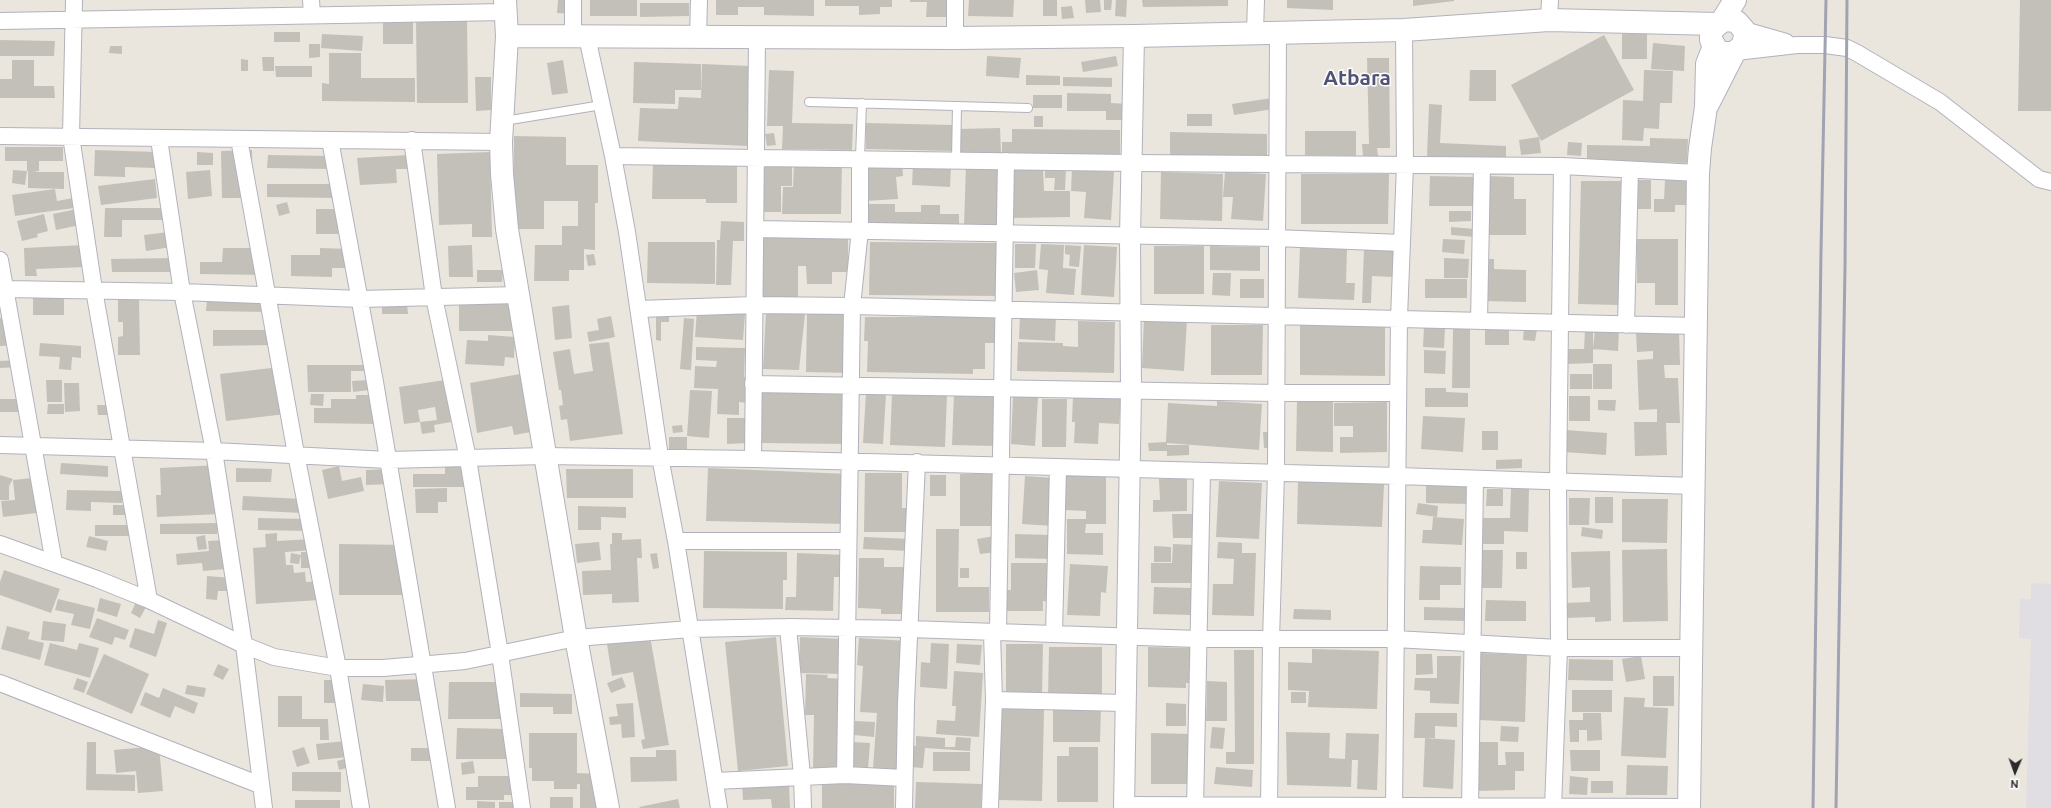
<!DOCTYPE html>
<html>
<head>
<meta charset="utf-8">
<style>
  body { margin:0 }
  #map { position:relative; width:2051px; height:808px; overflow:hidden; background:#eae6de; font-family:Ubuntu,sans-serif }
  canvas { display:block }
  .north { position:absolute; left:1995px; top:752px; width:40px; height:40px; -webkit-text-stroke:3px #fff; paint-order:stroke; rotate:182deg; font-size:11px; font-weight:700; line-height:16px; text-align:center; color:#2a2a2a }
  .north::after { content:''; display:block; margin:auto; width:14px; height:18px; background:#2a2a2a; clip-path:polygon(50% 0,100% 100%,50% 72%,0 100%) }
</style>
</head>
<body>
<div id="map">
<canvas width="2051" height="808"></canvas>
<div class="north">N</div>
</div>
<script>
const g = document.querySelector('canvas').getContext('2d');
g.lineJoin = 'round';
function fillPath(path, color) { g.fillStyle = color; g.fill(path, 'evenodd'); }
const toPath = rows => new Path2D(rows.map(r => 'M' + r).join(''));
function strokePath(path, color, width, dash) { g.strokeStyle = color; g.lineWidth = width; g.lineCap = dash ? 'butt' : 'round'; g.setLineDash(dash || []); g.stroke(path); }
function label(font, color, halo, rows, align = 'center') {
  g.font = font + ' Ubuntu,sans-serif'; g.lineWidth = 3; g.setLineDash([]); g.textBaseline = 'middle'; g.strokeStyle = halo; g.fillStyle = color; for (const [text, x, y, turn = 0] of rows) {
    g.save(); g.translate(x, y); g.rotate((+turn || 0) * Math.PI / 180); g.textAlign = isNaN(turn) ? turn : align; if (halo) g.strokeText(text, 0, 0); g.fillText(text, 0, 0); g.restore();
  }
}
fillPath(toPath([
  [2031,583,2051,584,2051,808,2026,808,2031,639,2019,638,2020,599,2031,599]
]), '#e0dde3');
fillPath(toPath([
  [558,0,573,0,572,14,557,13],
  [590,0,637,0,637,16,590,16],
  [716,0,814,0,814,16,764,15,764,7,738,7,738,15,716,15],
  [825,0,892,0,892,7,880,7,880,14,859,15,859,6,825,6],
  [910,0,947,0,947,17,926,17,927,2,910,2],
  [969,0,1014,0,1013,17,968,16],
  [1043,0,1057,0,1057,16,1043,16],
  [1085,0,1100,0,1101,12,1086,13],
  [1104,0,1112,0,1111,10,1104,10],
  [1116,0,1127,0,1126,17,1115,16],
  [1142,0,1228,0,1228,6,1143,7],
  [1287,0,1333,0,1333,10,1287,8],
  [1413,0,1454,0,1454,1,1413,6],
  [2020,0,2051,0,2051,111,2018,111],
  [640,3,689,3,689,16,640,17],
  [1072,6,1074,18,1062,19,1061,7],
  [467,16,468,103,417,103,416,17],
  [383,20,413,20,413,44,383,44],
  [274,32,300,32,300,42,274,42],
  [322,34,363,36,362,51,321,48],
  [1622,34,1647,34,1647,59,1622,59],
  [1604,35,1634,90,1541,141,1539,137,1541,153,1521,155,1519,140,1539,137,1511,85],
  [0,40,55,41,54,56,0,56],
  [1653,43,1685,46,1684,71,1651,69],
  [309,44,320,44,320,57,309,58],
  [110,46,122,46,122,54,109,53],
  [329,53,361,53,361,78,415,78,415,102,322,101,322,83,329,84],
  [987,56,1021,58,1019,78,986,76],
  [1116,56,1118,66,1083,72,1081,62],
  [262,57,274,57,274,71,263,71],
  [1367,58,1389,58,1390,148,1377,148,1378,156,1363,156,1362,144,1369,144],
  [241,59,248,60,248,71,241,71],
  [12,60,34,60,34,86,54,86,55,98,0,98,0,79,12,79],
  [563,60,568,93,552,95,547,63],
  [634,62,701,64,701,90,675,90,675,104,633,103],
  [702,64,750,66,747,146,638,141,640,108,678,109,679,97,701,98],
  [275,66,312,66,312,77,276,77],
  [769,70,794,71,792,123,853,124,852,150,782,149,783,126,767,126],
  [1470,70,1496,70,1496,101,1469,101],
  [1644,70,1673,71,1672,103,1660,103,1659,129,1644,128,1643,141,1622,140,1623,100,1643,101],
  [1026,75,1060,76,1060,85,1026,85],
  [475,77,491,77,491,110,476,111],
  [1063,77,1112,78,1112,87,1063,86],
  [1067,93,1111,94,1111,103,1130,104,1129,120,1106,120,1106,111,1067,111],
  [1033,95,1062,95,1062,108,1033,108],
  [1272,98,1274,109,1234,115,1232,104],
  [1429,104,1442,105,1440,143,1506,146,1506,160,1427,157],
  [1187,114,1212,114,1212,126,1187,126],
  [1034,116,1043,116,1043,127,1034,127],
  [866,123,953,125,953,151,866,149],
  [1000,128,1001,154,958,154,958,129],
  [1012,129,1120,130,1120,156,1002,155,1002,142,1012,142],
  [1305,131,1356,131,1356,156,1305,155],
  [1170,132,1267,134,1267,158,1170,156],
  [774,133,776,145,767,146,765,134],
  [514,136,566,137,566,165,598,165,598,203,595,203,595,250,584,249,584,270,569,270,569,281,534,281,535,245,562,245,562,226,578,226,578,201,544,201,544,229,514,229],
  [1650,138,1688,139,1687,163,1587,160,1587,145,1650,146],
  [1568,142,1582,143,1581,156,1567,155],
  [5,147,63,147,63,161,39,161,39,171,33,172,64,172,64,189,28,188,28,171,27,171,25,185,12,183,13,170,27,171,27,161,5,161],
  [95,150,156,152,155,168,125,167,125,177,94,176],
  [252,150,253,198,222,198,221,151],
  [197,152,213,153,213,165,197,165],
  [490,152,492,237,472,237,472,224,439,225,437,154],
  [268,155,334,156,333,169,267,168],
  [408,155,409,169,396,169,397,183,360,185,357,158],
  [758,160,792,160,792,186,781,186,781,212,758,212],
  [902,160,903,176,896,177,898,199,865,201,862,163],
  [653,161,737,162,737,203,706,203,706,199,652,199],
  [794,162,842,162,841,214,782,214,783,187,793,187],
  [913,165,951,167,950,187,912,185],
  [966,166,1003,167,1003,226,964,226],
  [1045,167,1066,168,1065,190,1054,190,1055,178,1045,178],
  [1012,168,1043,168,1044,191,1070,191,1070,217,1012,218],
  [1072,169,1114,172,1111,220,1084,218,1086,192,1071,191],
  [210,170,212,196,188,199,186,172],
  [1161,172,1223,174,1222,221,1160,219],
  [1225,172,1266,174,1263,221,1231,219,1233,197,1223,197],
  [1301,174,1389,174,1388,224,1301,224],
  [1430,176,1476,177,1475,206,1429,206],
  [1488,176,1514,177,1514,199,1526,199,1526,235,1487,235],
  [155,179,157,198,101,205,98,186],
  [1665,179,1687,179,1686,205,1675,205,1675,212,1654,212,1654,199,1664,199],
  [1634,180,1651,180,1651,209,1633,209],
  [1581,181,1621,181,1619,305,1578,304],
  [267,184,336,184,336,198,267,197],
  [55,189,57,201,73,198,74,208,15,216,12,195],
  [287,202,290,213,279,216,276,205],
  [863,204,895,204,895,212,921,212,921,205,940,205,940,214,959,214,959,225,862,224],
  [105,208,165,208,166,220,122,220,122,237,104,237],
  [77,209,80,225,56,230,53,214],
  [316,209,337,209,338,234,316,234],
  [1449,211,1471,211,1471,221,1449,222],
  [44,214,48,231,37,234,38,237,22,241,17,221],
  [721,221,744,222,744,241,733,241,731,285,716,285,717,240,720,240],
  [1451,227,1476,229,1476,237,1451,235],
  [169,232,171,247,146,251,144,235],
  [760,236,848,236,848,272,832,272,832,284,807,284,806,266,798,266,798,298,760,298],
  [1443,239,1465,240,1464,254,1442,252],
  [1637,239,1678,239,1678,305,1655,305,1655,283,1637,283],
  [648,242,715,242,715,284,647,283],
  [870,242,1000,243,999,296,869,295],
  [1015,244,1036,244,1035,268,1015,268],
  [1041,244,1064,245,1063,268,1076,269,1074,295,1046,293,1048,270,1039,269],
  [84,245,85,267,36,269,37,276,25,276,24,248],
  [472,245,473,277,449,277,448,246],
  [1065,245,1081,246,1079,267,1069,266,1070,255,1065,254],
  [1084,245,1117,247,1114,297,1081,295],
  [1154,246,1204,246,1204,294,1154,294],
  [1210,246,1260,247,1260,271,1210,270],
  [223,248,257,248,263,275,200,274,200,262,222,262],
  [320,248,350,249,349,268,332,268,332,277,291,276,291,255,320,255],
  [1300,248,1347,249,1346,283,1355,283,1354,300,1298,298],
  [1364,248,1394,249,1394,277,1372,276,1371,303,1362,303],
  [594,254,596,265,588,266,586,255],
  [175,258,175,272,112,272,111,259],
  [1444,258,1469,259,1468,278,1444,278],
  [1485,259,1494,259,1494,269,1526,270,1526,302,1484,301],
  [477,270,503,270,502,282,477,282],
  [1037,270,1039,290,1016,292,1014,273],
  [1213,273,1231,273,1230,296,1212,295],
  [1240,279,1264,279,1264,298,1240,298],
  [1425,279,1467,279,1467,298,1425,298],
  [33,295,64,295,64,315,33,315],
  [118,298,139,298,140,355,118,355,118,337,123,336,123,322,118,322],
  [207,299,270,300,270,312,206,311],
  [459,299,514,299,514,331,459,331],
  [407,302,408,314,382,314,382,303],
  [569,305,572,338,555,340,552,307],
  [656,309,669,309,669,322,661,322,661,341,656,340],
  [697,310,745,314,743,340,695,337],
  [766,311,805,314,799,370,763,369],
  [807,312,850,313,849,373,806,372],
  [1020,313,1056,315,1055,341,1019,339],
  [611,316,615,337,589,342,587,332,599,330,597,319],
  [865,317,1000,317,999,343,985,343,985,369,973,369,973,374,867,372,868,341,864,341],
  [1144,317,1187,319,1184,371,1142,368],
  [0,318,8,318,16,345,0,346],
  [684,318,694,319,691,370,680,369],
  [1078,321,1115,322,1114,373,1017,371,1018,342,1063,343,1063,346,1078,347],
  [1300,323,1385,324,1385,376,1300,375],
  [1211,325,1263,325,1262,375,1211,375],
  [1509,325,1509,345,1485,345,1485,326],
  [1424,326,1445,328,1444,348,1423,347],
  [1524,328,1537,329,1535,341,1523,340],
  [1453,329,1470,329,1470,388,1452,388],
  [1595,329,1619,330,1618,351,1593,349],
  [213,330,274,330,274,345,213,346],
  [1585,330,1593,330,1593,363,1567,364,1567,349,1584,349],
  [1679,331,1680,365,1664,365,1665,378,1678,378,1680,423,1666,423,1667,455,1635,456,1634,422,1657,422,1657,409,1639,410,1637,360,1653,359,1653,351,1637,352,1636,333],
  [488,335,515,337,514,358,505,357,504,366,465,364,467,340,488,341],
  [609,342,623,434,570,441,567,419,561,420,559,406,563,405,561,390,559,390,553,352,570,349,574,374,593,371,589,344],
  [40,343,81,346,81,358,72,357,71,370,59,369,60,357,39,356],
  [696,347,745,348,744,377,748,377,747,403,739,402,739,415,717,414,718,389,694,388,695,366,716,367,717,361,696,360],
  [1424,350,1446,351,1445,374,1424,373],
  [17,360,18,367,0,368,0,361],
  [1593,364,1612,364,1612,389,1593,389],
  [307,365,367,365,367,371,351,371,351,392,308,392],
  [280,367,286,414,226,421,220,374],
  [520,374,531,432,514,435,512,426,477,433,470,383],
  [1570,374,1592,374,1592,389,1570,389],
  [46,380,62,380,62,402,47,402],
  [369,380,370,390,353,392,352,381],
  [445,380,451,422,434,425,435,432,422,434,420,422,437,420,435,407,418,410,420,422,404,424,399,387],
  [64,383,79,383,80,411,65,412],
  [1425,388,1446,388,1446,392,1468,393,1468,407,1425,407],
  [690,390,712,391,709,438,687,436],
  [799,392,848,393,848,444,760,443,761,393],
  [892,392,947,394,945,447,890,445],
  [866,393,886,394,883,444,863,443],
  [954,393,996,395,994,446,952,445],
  [311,394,324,394,323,406,310,405],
  [356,395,375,395,375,424,314,423,314,408,331,408,331,399,356,399],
  [1073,395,1121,398,1119,424,1099,423,1098,444,1074,443,1075,422,1072,422],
  [1013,396,1038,397,1035,446,1011,444],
  [1569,396,1590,396,1590,421,1569,421],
  [0,399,25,399,25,412,0,412],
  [1042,399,1067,399,1066,447,1042,447],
  [1598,400,1616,400,1615,411,1598,410],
  [1217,401,1262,404,1259,450,1167,443,1167,445,1189,445,1189,455,1167,456,1167,451,1149,451,1148,443,1166,442,1168,403,1217,406],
  [1297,401,1333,401,1333,452,1296,451],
  [1387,402,1387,452,1340,453,1340,437,1353,437,1353,426,1334,426,1334,403],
  [48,404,64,404,64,414,47,414],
  [97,405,112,405,112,415,98,415],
  [1423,416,1465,418,1463,452,1421,449],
  [727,418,748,418,748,443,727,444],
  [682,425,683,432,673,433,672,426],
  [1565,430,1607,433,1606,455,1564,452],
  [1482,431,1498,431,1498,450,1482,450],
  [1263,432,1273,432,1274,448,1264,448],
  [669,437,687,437,687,450,669,450],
  [1522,459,1522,468,1496,469,1496,460],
  [61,463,108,466,108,477,60,474],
  [218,465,220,514,157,517,156,495,161,495,160,468],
  [339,466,342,481,361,477,364,491,328,499,322,470],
  [445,467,478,467,478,487,413,487,413,474,445,474],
  [236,468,272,469,271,482,236,482],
  [708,468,849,474,847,524,706,521],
  [390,469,390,484,366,485,366,470],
  [566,469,633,469,633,498,567,498],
  [865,473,902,473,902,508,912,508,912,532,864,532],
  [960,474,993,474,992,526,960,526],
  [1065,474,1106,475,1106,524,1086,524,1085,533,1103,533,1103,555,1067,554,1067,519,1086,519,1086,511,1065,510],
  [0,475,13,479,9,486,9,500,0,500],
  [930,475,946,475,946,496,930,496],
  [1025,476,1053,478,1053,526,1022,524],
  [42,477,45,512,3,517,1,501,15,500,13,480],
  [1159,479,1187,479,1187,511,1153,512,1153,500,1160,500],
  [1298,480,1384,484,1382,527,1297,524],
  [1219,481,1262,483,1259,539,1216,537],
  [1426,485,1468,486,1468,504,1426,503],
  [447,488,447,502,438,502,438,513,416,513,415,489],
  [1511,488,1529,489,1528,532,1504,531,1504,544,1483,544,1483,518,1510,518],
  [1487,489,1503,489,1503,506,1486,506],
  [67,490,122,491,122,503,91,502,91,511,66,510],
  [243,496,302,499,302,513,242,510],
  [1595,497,1613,497,1613,523,1595,523],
  [1569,498,1590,498,1589,525,1569,525],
  [1622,499,1668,499,1667,543,1622,542],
  [1418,503,1438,506,1437,517,1416,514],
  [113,505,131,505,131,515,113,515],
  [578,506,626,507,626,518,601,517,601,530,578,530],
  [1172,514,1194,514,1195,538,1173,538],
  [1433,517,1464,519,1462,545,1422,543,1423,530,1432,530],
  [258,518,309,519,309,531,258,530],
  [217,523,217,534,160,534,160,524],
  [95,525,134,525,134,536,95,536],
  [1582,527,1603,530,1602,539,1581,536],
  [936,529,959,529,958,587,989,587,989,612,936,612],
  [277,533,277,541,312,539,313,550,285,552,286,565,293,565,294,573,305,572,306,582,319,581,320,600,256,604,253,548,266,547,265,534],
  [612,533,622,533,622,540,641,539,642,558,637,558,639,602,612,603,612,594,583,595,582,571,611,570,610,544,612,544],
  [1015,534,1052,535,1051,559,1015,558],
  [205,535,207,549,198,550,196,537],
  [89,536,108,541,106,551,86,547],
  [995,536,997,552,980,554,977,539],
  [864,537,912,539,911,551,863,549],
  [224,540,226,569,203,571,202,563,177,565,176,554,209,551,208,541],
  [599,542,601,560,577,563,575,544],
  [1218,542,1242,543,1242,553,1256,553,1254,616,1212,615,1213,584,1233,584,1234,559,1217,558],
  [339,544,410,545,409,595,339,595],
  [1173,544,1195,545,1195,583,1151,583,1151,563,1172,563],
  [1154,546,1171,547,1171,562,1154,562],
  [1667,549,1668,621,1623,622,1622,550],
  [1482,550,1503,550,1502,588,1482,588],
  [704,551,787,552,787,580,783,580,783,609,703,608],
  [1610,551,1611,621,1595,622,1595,617,1564,618,1564,603,1590,602,1590,587,1572,588,1571,552],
  [301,552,313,552,314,568,301,568],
  [1516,552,1527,552,1527,569,1516,569],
  [291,553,301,555,299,564,290,563],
  [657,553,659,568,653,569,650,554],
  [797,553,846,555,845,577,834,577,833,611,785,610,786,597,796,597],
  [859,558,884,558,884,567,907,567,907,614,881,614,881,609,858,608],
  [1011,563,1052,563,1052,602,1043,601,1043,611,1007,611,1007,590,1011,590],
  [1070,564,1108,566,1106,593,1101,592,1100,616,1067,615],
  [1420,566,1461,567,1461,585,1440,585,1440,600,1419,600],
  [960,568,969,568,969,578,960,578],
  [4,570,60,589,51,613,0,595,0,582],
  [207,576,231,578,230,591,218,591,217,600,206,599],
  [1154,587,1192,588,1191,615,1153,614],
  [100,598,121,604,117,617,97,611],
  [58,599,95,608,90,629,71,625,74,614,55,610],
  [1486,600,1526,601,1526,621,1485,621],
  [136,602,146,607,140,618,131,613],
  [1424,607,1464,608,1464,621,1424,620],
  [1294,609,1331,610,1331,620,1293,619],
  [97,618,129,630,125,640,115,637,112,645,89,637],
  [158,620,167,623,156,657,129,647,135,628,154,634],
  [43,621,66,624,64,642,41,640],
  [7,626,30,632,28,639,44,643,40,660,1,649],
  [650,636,669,745,643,749,641,740,645,739,633,672,612,676,607,644],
  [776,637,788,766,738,771,725,642],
  [800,637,845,639,844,674,799,673],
  [859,638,908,641,903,771,873,768,877,713,860,712,863,666,857,665],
  [50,643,77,650,79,643,99,648,90,678,44,665],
  [931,643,949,644,947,689,920,687,921,662,930,663],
  [957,644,982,645,980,665,956,663],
  [1006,644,1043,644,1042,696,1006,695],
  [1049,647,1102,647,1102,697,1048,697],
  [1148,647,1195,648,1195,683,1186,683,1186,688,1148,687],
  [1312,649,1379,651,1377,709,1308,707,1309,691,1288,690,1288,662,1312,663],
  [1234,650,1254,650,1254,764,1226,764,1226,752,1235,752],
  [1481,653,1527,655,1525,722,1478,720],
  [104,654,149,674,132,714,86,694],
  [1416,654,1432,654,1433,674,1416,675],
  [1437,656,1461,656,1459,704,1430,703,1430,691,1414,690,1415,678,1437,678],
  [1641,656,1645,679,1626,682,1622,659],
  [1569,659,1613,660,1613,681,1568,680],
  [218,664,229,669,223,680,213,675],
  [954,671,983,673,979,737,936,734,937,720,955,721,956,706,952,706],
  [806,674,828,675,827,678,846,679,843,770,813,769,814,715,805,715],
  [1653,676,1674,676,1674,706,1653,706],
  [622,677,626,687,611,693,607,683],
  [77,678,88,682,84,693,73,689],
  [426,679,426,701,386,701,385,680],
  [324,680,341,680,341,703,324,703],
  [1207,681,1227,682,1227,721,1206,721],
  [449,682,505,682,505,719,448,719],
  [363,684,384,686,383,702,361,700],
  [187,685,206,688,204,697,185,694],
  [163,688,198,703,194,714,175,706,170,718,140,705,145,692,159,698],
  [1572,690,1612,690,1612,712,1572,712],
  [1291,692,1306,692,1306,703,1291,703],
  [520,693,572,694,572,714,553,714,553,707,520,707],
  [278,696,302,696,302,719,328,719,329,740,320,740,320,727,278,727],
  [1624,697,1645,698,1644,707,1668,708,1666,758,1621,756],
  [633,703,635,737,622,738,621,724,610,725,609,717,618,716,616,704],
  [1166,703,1186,704,1186,726,1166,726],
  [1053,706,1101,707,1100,742,1053,742],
  [1001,708,1044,710,1042,801,999,800],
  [1415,713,1457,713,1457,727,1435,726,1435,738,1414,738],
  [1583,713,1601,713,1602,740,1587,741,1587,730,1579,730,1579,742,1570,742,1569,720,1583,720],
  [855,721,875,722,874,737,854,735],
  [1501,726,1519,727,1518,742,1500,741],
  [1212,727,1225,728,1223,749,1210,748],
  [457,728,510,729,510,759,456,759],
  [1286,732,1330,733,1329,758,1345,759,1346,733,1379,734,1377,790,1357,789,1358,760,1352,760,1351,787,1287,785],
  [529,733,577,733,577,773,599,774,599,808,580,808,580,784,577,784,577,789,554,789,554,781,532,781,532,768,529,768],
  [1151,733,1191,734,1191,784,1151,784],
  [916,736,945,738,945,747,955,747,956,737,971,738,970,751,925,748,923,768,910,767,912,746,916,746],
  [1425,738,1455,740,1453,789,1423,787],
  [346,741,348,757,318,760,316,744],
  [87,742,96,742,96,774,135,775,135,791,86,790],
  [853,742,870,743,868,769,851,767],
  [1476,742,1498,742,1498,765,1506,765,1505,752,1524,752,1524,771,1515,771,1515,790,1476,791],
  [159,746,163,791,138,793,136,771,116,773,114,750],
  [304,747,310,763,297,767,292,751],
  [1069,747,1098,747,1098,802,1057,802,1057,756,1069,756],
  [411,748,434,748,434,761,411,761],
  [656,750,676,750,677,781,631,782,630,757,656,757],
  [1570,750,1600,750,1600,771,1571,771],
  [933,752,970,752,970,771,933,771],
  [348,758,350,767,339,770,337,761],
  [473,761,475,773,462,775,461,763],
  [1627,765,1668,766,1667,795,1626,795],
  [1216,767,1253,770,1252,787,1214,784],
  [292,772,341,772,341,792,292,791],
  [478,776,515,776,515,795,504,795,504,800,466,800,466,787,478,787],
  [1570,776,1588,778,1587,795,1569,794],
  [822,781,894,782,894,808,822,808],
  [1591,781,1613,781,1613,793,1591,793],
  [916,782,982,784,981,808,915,808],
  [789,783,790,808,772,808,771,799,743,800,742,784],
  [550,797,573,797,573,808,550,808],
  [678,799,680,808,640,808,639,807],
  [295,800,340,800,340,808,295,808],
  [477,801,495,802,495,808,477,808],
  [499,802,520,802,520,808,499,808]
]), '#c3c0b9');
const service = toPath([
  [809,102,1028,108],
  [504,121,602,105],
  [860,158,862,103],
  [956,160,957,106]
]);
const minor = toPath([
  [74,0,71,136,94,290,149,600],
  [311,0,312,15],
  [955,0,955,38],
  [1549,20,1550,0],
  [0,21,506,12],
  [1744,30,1786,42],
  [1255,32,1256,0],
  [573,37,573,0],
  [587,37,613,156,627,232,660,457,676,541,719,808],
  [698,37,699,0],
  [1736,52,1797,45,1825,45,1847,48,1857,53,1940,102,2039,179,2051,182],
  [0,136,501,142],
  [159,139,182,292,214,451,244,645,264,808],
  [239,139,296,454,338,668,361,808],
  [330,140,375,382,447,808],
  [412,140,434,297,468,459,500,654,522,808],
  [613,156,1131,163,1562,166,1698,173],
  [756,229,1275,238,1402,243],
  [0,260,54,563],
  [6,289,182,292,360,299,518,295],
  [639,309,754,305,852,306,1696,326],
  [1479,321,1482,166],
  [1626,325,1630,170],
  [753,384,1276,393,1398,393],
  [0,445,214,451,388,460,545,456,753,459,1398,476,1693,486],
  [753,459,757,38],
  [676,541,848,541],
  [0,544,97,579,149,600,244,645,274,657,338,668,383,668,465,661,576,638,690,629,788,627,910,629,1198,639,1395,639,1559,648,1690,648],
  [788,627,802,776,803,808],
  [998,632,1006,161],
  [1054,634,1058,467],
  [0,683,260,785],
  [994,700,1126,703],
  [845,775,852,306,860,230,860,158],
  [715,781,845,775,904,778],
  [1124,805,1689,807],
  [904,808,906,703,917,462],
  [990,808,994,700,992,633],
  [1195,808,1202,472],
  [1269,808,1271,640,1276,473,1278,32],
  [1394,808,1399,318,1405,165,1404,30],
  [1470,808,1475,479],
  [1553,808,1559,648,1558,482,1562,166]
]);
const tertiary = toPath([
  [1124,808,1131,390,1130,237,1134,36]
]);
const secondary = toPath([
  [505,0,507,36,501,142,502,174,507,229,576,638,608,808],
  [1722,21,1732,20,1737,22,1744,30,1745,35,1743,45,1734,53,1722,53,1717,50,1711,40,1711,34,1713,29,1722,21,1735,0],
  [507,36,955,38,1134,36,1404,30,1549,20,1717,24],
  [1708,104,1734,53],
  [1689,808,1698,173,1700,148,1706,107,1707,64,1714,46]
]);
strokePath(service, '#b1b2bc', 10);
strokePath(minor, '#b1b2bc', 18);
strokePath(tertiary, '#b1b2bc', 22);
strokePath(secondary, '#b1b2bc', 24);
strokePath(service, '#fff', 8);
strokePath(minor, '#fff', 16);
strokePath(tertiary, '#fff', 20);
strokePath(secondary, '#fff', 22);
strokePath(toPath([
  [1813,808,1821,251,1826,0],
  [1836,808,1845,267,1847,0]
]), '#a1a2b2', 3);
label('bold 21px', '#505375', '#fff', [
  ["Atbara",1357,78]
]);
</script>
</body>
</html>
